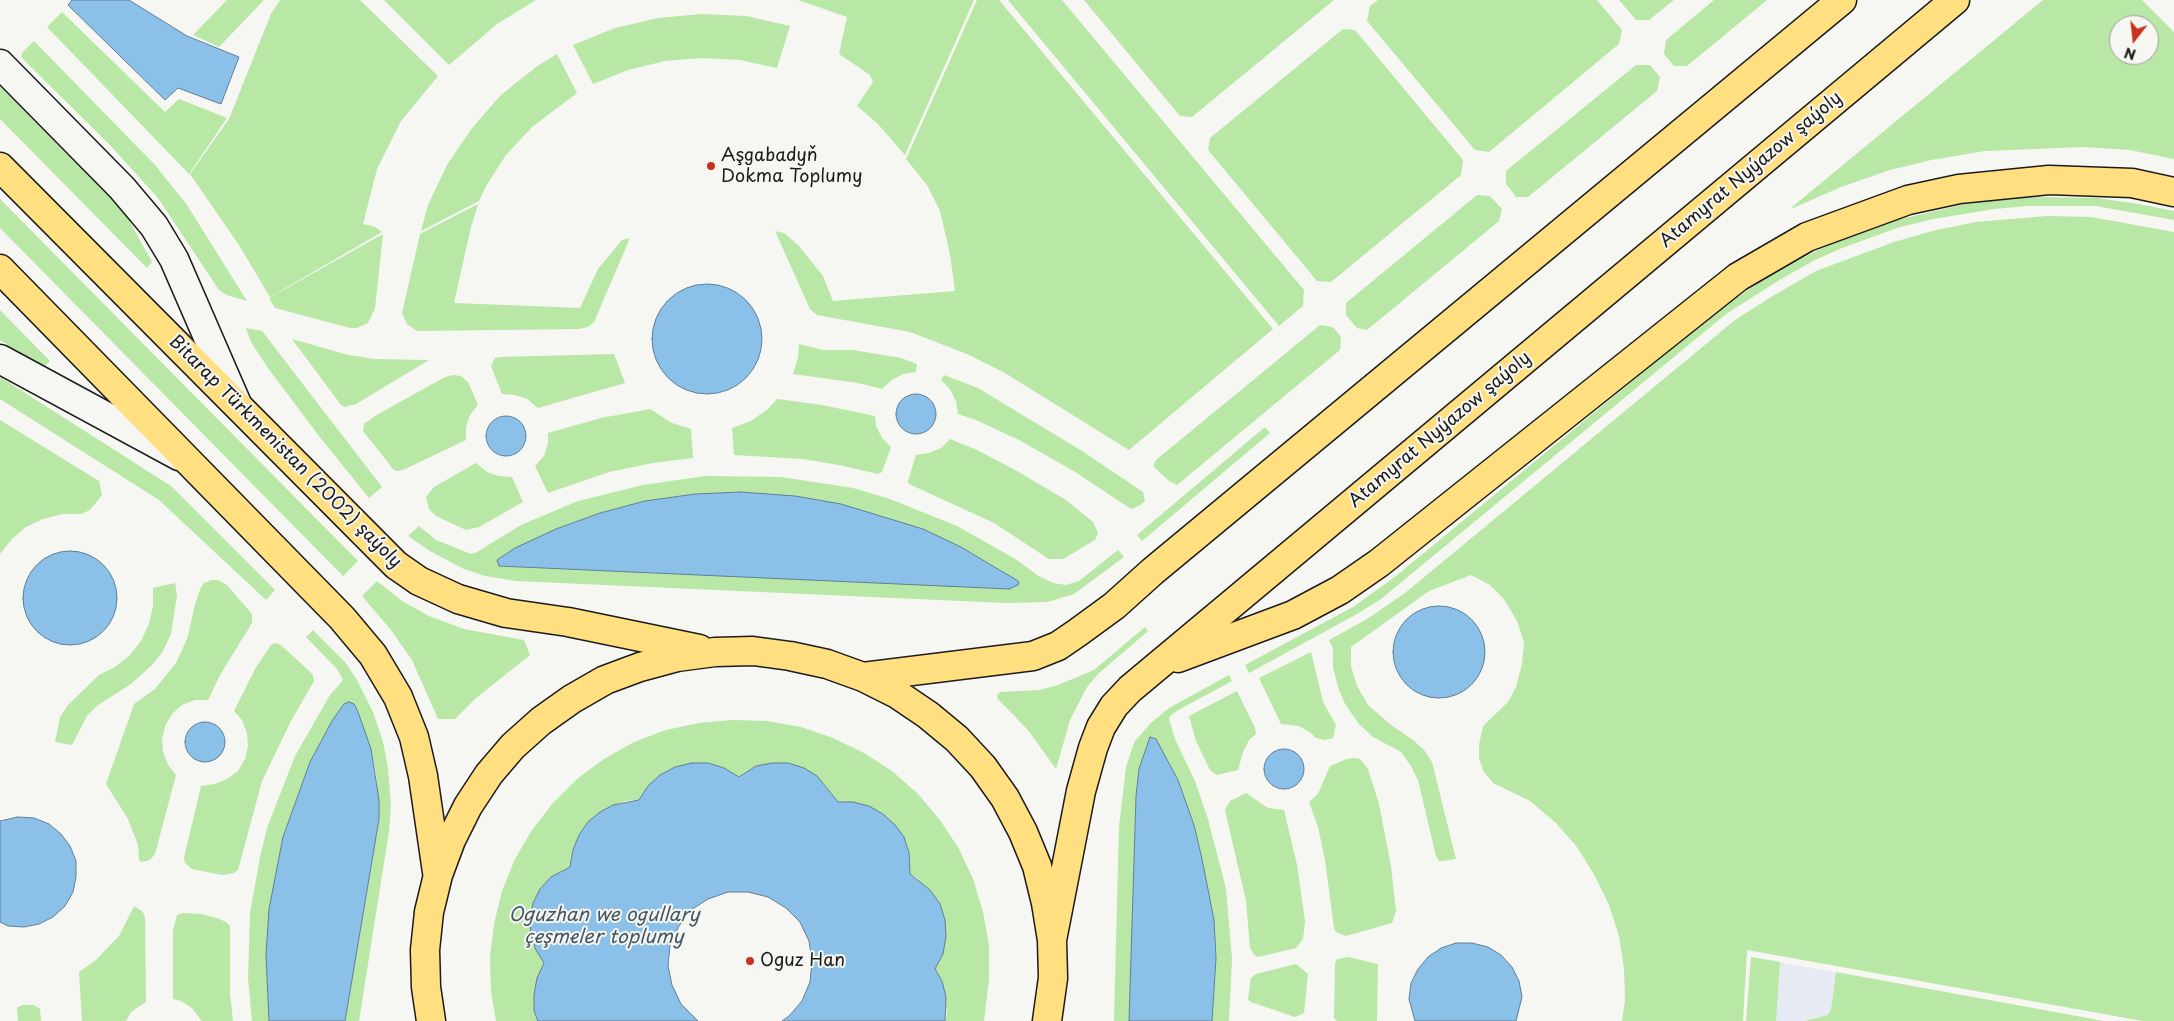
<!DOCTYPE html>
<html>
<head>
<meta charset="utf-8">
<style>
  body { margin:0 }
  #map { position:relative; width:2174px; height:1021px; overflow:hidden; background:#f6f6f2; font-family:"Playpen Sans",sans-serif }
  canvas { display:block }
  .north { position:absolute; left:2109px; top:15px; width:50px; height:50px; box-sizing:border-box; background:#f6f6f2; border:1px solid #9f9f9c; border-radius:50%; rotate:196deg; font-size:14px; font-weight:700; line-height:20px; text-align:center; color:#1c1c1c }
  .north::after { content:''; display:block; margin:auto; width:18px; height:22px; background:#c8321e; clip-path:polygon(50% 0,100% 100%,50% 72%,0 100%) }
</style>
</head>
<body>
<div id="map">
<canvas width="2174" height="1021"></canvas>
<div class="north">N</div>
</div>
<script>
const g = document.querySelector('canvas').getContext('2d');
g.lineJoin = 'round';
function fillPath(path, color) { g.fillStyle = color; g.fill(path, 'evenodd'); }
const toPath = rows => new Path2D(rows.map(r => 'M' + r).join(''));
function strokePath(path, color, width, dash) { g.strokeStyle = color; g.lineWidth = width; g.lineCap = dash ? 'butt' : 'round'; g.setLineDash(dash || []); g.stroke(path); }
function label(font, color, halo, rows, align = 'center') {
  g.font = font + ' "Playpen Sans",sans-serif'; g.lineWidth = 4; g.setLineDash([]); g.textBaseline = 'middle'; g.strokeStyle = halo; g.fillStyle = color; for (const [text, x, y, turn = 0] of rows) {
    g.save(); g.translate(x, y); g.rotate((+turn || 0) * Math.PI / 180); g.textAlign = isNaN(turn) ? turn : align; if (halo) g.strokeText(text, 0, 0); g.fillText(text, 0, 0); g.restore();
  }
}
fillPath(toPath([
  [1751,957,2101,1021,1747,1021]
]), '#e6ebf3');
fillPath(toPath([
  [227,0,264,0,219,47,193,35],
  [280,0,360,0,438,76,401,121,377,169,363,224,375,227,382,232,270,297,239,245,190,174,229,119,271,14],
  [384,0,536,0,497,24,449,65],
  [798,0,974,0,905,155,877,123,857,106,873,82,870,75,839,54,847,17],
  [977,0,999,0,1273,329,1129,450,1005,373,967,354,910,332,817,315,810,309,806,300,775,231,784,233,798,245,823,276,833,301,955,291,950,254,940,211,927,185,906,159],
  [1008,0,1062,0,1304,290,1303,306,1279,326],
  [1084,0,1334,0,1192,117,1180,116],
  [1378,0,1597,0,1622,30,1619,44,1489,152,1475,150,1367,21,1370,6],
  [1619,0,1674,0,1649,20,1636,20],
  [1714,0,1767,0,1687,66,1674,66,1664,54,1666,40],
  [2043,0,2142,0,2174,32,2174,159,2130,150,2083,147,1985,151,1931,160,1890,170,1841,187,1793,208,1792,207],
  [2119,25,2149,25,2149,55,2119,55],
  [62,12,165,112,179,99,227,118,189,174,47,27],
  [702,14,746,16,790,26,777,68,740,60,702,58,665,61,628,70,593,84,573,45,615,28,658,18],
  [1343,29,1355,30,1463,160,1461,175,1331,282,1317,281,1208,150,1210,138],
  [34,41,155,165,187,205,247,301,227,295,219,290,158,198,110,145,23,59,21,56,23,52],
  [557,54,577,93,532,127,506,155,486,186,479,201,421,231,428,205,447,165,472,128,501,95,536,67],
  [1636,65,1650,65,1660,77,1657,91,1528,197,1516,197,1506,184,1506,171],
  [0,85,122,208,152,262,147,268,0,119],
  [1477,195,1490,196,1502,209,1499,221,1367,330,1357,328,1346,315,1346,303],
  [2027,197,2097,198,2139,204,2174,211,2174,220,2096,206,2028,206,1994,209,1933,219,1900,227,1842,248,1815,260,1781,279,1726,314,1381,599,1357,614,1249,673,1245,665,1353,607,1396,576,1721,308,1776,271,1838,240,1897,220,1965,204],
  [0,199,358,561,343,576,0,228],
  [478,204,471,227,454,303,580,308,598,269,622,240,630,238,594,322,588,327,578,329,417,331,407,324,402,313,420,234],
  [2047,216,2091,217,2174,232,2174,1021,2143,1021,1747,950,1743,1021,1622,1021,1625,1001,1624,968,1619,936,1609,905,1595,876,1577,847,1556,823,1530,801,1493,783,1484,772,1479,759,1479,745,1483,726,1508,702,1516,687,1522,664,1524,643,1517,621,1504,599,1490,585,1471,575,1429,591,1351,647,1351,666,1357,686,1368,705,1391,725,1413,740,1424,750,1432,762,1456,859,1443,861,1439,861,1436,856,1418,780,1411,766,1401,752,1373,737,1359,724,1345,704,1339,690,1333,668,1333,649,1329,640,1367,619,1405,593,1735,320,1771,297,1816,271,1894,242,1936,230,1976,222],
  [383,234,375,308,368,323,357,328,350,328,275,308,269,298],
  [0,310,50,361,43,368,0,340],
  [1320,325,1333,327,1341,337,1340,350,1177,485,1169,481,1153,466,1156,460],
  [246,328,262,331,382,487,369,498,319,436,268,368,251,342],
  [292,339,348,355,375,359,429,360,356,404,345,407,341,405],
  [799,344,823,350,853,350,901,358,917,364,916,372,903,374,892,380,882,389,858,383,793,374,798,358],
  [614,354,625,383,538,408,527,399,515,395,502,394,491,366,495,358,500,357],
  [453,375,461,376,468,382,478,405,470,415,466,427,466,440,405,469,398,471,394,470,363,431,364,424,375,416,445,377],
  [944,375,978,388,1082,451,1143,492,1145,501,1139,506,1131,509,1072,470,1019,440,976,420,958,414,956,401,950,389,941,380],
  [0,377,171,486,275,590,266,600,159,500,0,399],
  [777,399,822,405,875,416,876,426,882,438,891,447,882,472,878,474,839,465,803,459,734,455,732,428,751,421,768,409],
  [650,409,672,423,691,429,693,458,653,463,609,472,548,493,535,466,544,456,548,443,548,433,601,418],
  [0,420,99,481,102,495,90,510,81,514,62,514,43,519,26,527,12,539,0,554],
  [1265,427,1270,433,1142,541,1137,535],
  [950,439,977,450,1017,471,1066,500,1093,522,1098,533,1095,540,1063,559,1049,559,994,523,909,484,908,481,916,455,929,453,941,448],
  [476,463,487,472,499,476,512,477,523,502,479,527,466,530,436,516,429,509,426,497,434,487],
  [705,476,781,477,853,488,890,499,957,526,1017,560,1037,575,1053,583,1066,585,1079,581,1118,550,1124,557,1074,594,1047,602,1006,603,516,581,485,576,464,569,430,551,408,536,419,526,436,540,471,554,477,552,521,525,578,501,643,485],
  [741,492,1015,588,499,566,556,529,600,513,645,501,695,494],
  [212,580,218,580,227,585,252,614,252,623,220,675,208,700,195,700,182,705,172,714,165,726,162,739,163,752,168,765,176,775,155,854,150,860,141,862,139,860,138,845,128,819,106,784,134,704,155,689,176,663,187,639,196,601,201,587,204,583],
  [377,581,402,601,429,616,464,629,524,640,530,655,476,698,455,719,438,719,412,660,391,630,362,596],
  [175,583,177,595,171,634,163,651,153,664,131,684,98,705,87,716,72,745,55,742,60,717,68,705,99,675,115,667,130,655,141,641,149,624,153,606,153,588],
  [1145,627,1148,631,1098,674,1087,687,1070,720,1056,769,1028,730,997,698,997,695,1000,692,1039,690,1058,685,1094,670],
  [313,630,345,662,357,680,373,712,383,742,388,768,391,805,389,831,359,1021,345,1021,379,819,376,774,371,749,310,762,283,837,266,955,269,1021,252,1021,248,978,250,913,260,857,267,828,295,756,330,695,343,680,337,669,306,637],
  [275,643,281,645,308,670,313,675,314,681,291,721,262,781,238,870,234,873,222,875,192,869,185,863,184,858,201,786,215,784,227,779,238,771,245,759,248,746,247,733,242,720,234,711,255,669,271,645],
  [1311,652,1323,702,1336,725,1333,738,1325,740,1316,738,1311,733,1299,726,1281,724,1259,678],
  [1229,675,1232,681,1180,709,1170,716,1169,719,1175,739,1195,781,1208,819,1226,889,1232,959,1229,1021,1212,1021,1216,958,1214,920,1194,825,1178,780,1160,746,1136,796,1129,1021,1114,1021,1119,826,1126,767,1132,749,1135,741,1151,723,1169,708],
  [1237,691,1255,728,1256,734,1249,740,1243,752,1238,770,1217,775,1210,770,1196,741,1189,716],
  [733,720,767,721,801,727,833,738,864,753,892,771,918,794,940,820,959,849,973,879,983,912,989,945,989,979,984,1021,945,1021,947,1013,942,981,935,969,943,954,918,879,910,874,909,853,904,837,853,802,838,802,817,776,756,766,739,777,724,768,708,763,691,763,675,767,648,786,639,800,625,801,588,822,579,835,573,850,570,867,551,877,540,889,533,903,530,919,536,950,544,963,537,978,534,1011,538,1021,496,1021,491,992,490,957,494,924,502,891,515,859,532,830,553,803,577,779,604,759,634,742,666,730,699,723],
  [1355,758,1360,759,1368,769,1379,804,1391,866,1396,911,1392,923,1346,936,1336,932,1334,928,1325,860,1318,827,1309,802,1318,794,1330,766,1347,759],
  [1246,793,1268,808,1284,810,1297,865,1305,921,1303,939,1296,948,1258,957,1255,956,1250,948,1246,901,1225,810,1230,801],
  [134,906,143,912,145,918,146,1002,131,1012,126,1021,82,1021,79,972,95,961,119,936],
  [183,913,201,914,217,918,226,922,230,926,230,993,233,1021,202,1021,192,1008,181,1001,173,999,173,930,177,915],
  [1348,957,1378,964,1377,1021,1337,1021,1334,1018,1335,964,1337,959],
  [1751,957,1780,962,1776,1021,1746,1021],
  [1296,964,1308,974,1304,1013,1295,1017,1251,1002,1248,999,1251,978,1256,974],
  [1836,972,2104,1021,1805,1021,1828,1015,1831,1010],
  [22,1005,34,1005,40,1009,41,1021,18,1021,17,1008]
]), '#b8e7a6');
const water = toPath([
  [72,0,129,0,187,36,239,57,221,104,178,88,165,100,68,5,72,0],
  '652 339a55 55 0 1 1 110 0a55 55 0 1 1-110 0Z',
  '896 414a20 20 0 1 1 40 0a20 20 0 1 1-40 0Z',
  '486 436a20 20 0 1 1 40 0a20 20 0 1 1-40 0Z',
  [741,492,795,496,841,504,923,529,961,547,996,568,1015,579,1019,582,1018,585,1009,589,499,566,497,560,515,548,556,529,600,513,645,501,695,494,741,492],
  '23 598a47 47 0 1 1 94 0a47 47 0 1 1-94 0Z',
  '1393 652a46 46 0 1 1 92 0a46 46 0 1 1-92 0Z',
  [349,702,354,704,358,712,371,749,379,800,379,819,345,1021,269,1021,266,955,269,909,283,837,310,762,332,721,344,704,349,702],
  '185 742a20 20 0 1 1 40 0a20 20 0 1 1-40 0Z',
  [1150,737,1156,739,1178,780,1194,825,1202,859,1214,920,1216,958,1212,1021,1129,1021,1136,796,1139,769,1150,737],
  '1264 769a20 20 0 1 1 40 0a20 20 0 1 1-40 0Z',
  [691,763,708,763,724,768,739,777,756,766,772,763,788,763,804,768,817,776,838,802,853,802,869,806,883,814,895,825,904,837,909,853,910,874,930,890,940,904,945,920,946,936,943,954,935,969,942,981,946,997,945,1021,782,1021,789,1016,802,1001,810,982,812,961,809,941,800,922,786,908,768,897,748,892,728,892,708,899,691,910,679,926,670,945,668,966,672,985,681,1004,698,1021,538,1021,534,1011,534,995,537,978,544,963,536,950,531,935,530,919,533,903,540,889,551,877,570,867,573,850,579,835,588,822,600,812,613,805,639,800,648,786,660,775,675,767,691,763],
  [18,817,34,818,49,824,61,834,70,846,76,861,76,877,73,892,65,906,53,917,39,924,24,927,8,926,0,922,0,821,18,817],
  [1456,943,1472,943,1488,947,1501,955,1512,967,1519,981,1522,997,1516,1021,1415,1021,1409,999,1411,983,1418,969,1428,957,1441,948,1456,943]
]);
fillPath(water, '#8bc1e9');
strokePath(water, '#5f7f97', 1);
const minor = toPath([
  [0,64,122,188,154,226,174,259,237,404],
  [0,359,179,456]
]);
const major = toPath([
  [0,167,396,565,419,581,458,599,506,613,568,622,699,649],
  [0,269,342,618,373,655,398,697,414,737,423,776,437,872],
  [1178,658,1293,615,1340,590,1379,563,1738,277,1807,237,1908,200,1959,189,2049,180,2132,183,2174,192],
  [863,677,1033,656,1058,646,1077,633,1114,606,1153,571,1842,0],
  [1052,940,1081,791,1093,748,1101,727,1114,706,1130,689,1955,0],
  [431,1021,426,987,425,950,429,912,438,875,451,840,468,806,489,774,513,746,541,721,572,699,605,680,640,667,677,657,715,652,753,651,790,656,827,664,863,677,897,694,928,715,957,739,983,767,1005,798,1023,832,1037,866,1046,903,1052,940,1053,978,1047,1021]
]);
strokePath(minor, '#1c1c1c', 31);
strokePath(major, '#1c1c1c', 31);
strokePath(minor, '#f6f6f2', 28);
strokePath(major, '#ffdf80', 28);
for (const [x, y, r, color] of [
  [711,166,5,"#c8321e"],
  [750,961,5,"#c8321e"]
]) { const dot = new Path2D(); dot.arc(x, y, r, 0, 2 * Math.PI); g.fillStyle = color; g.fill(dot); strokePath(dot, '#f6f6f2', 2); }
label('18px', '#1c1c1c', '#f6f6f2', [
  ["Aşgabadyň",721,156],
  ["Dokma Toplumy",721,177],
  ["Oguz Han",760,961]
], 'left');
label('18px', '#1c1c1c', '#f6f6f2', [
  ["Atamyrat Nyýazow şaýoly",1751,170,-40],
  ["Atamyrat Nyýazow şaýoly",1440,430,-40],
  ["Bitarap Türkmenistan (2002) şaýoly",285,452,45]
]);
label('italic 19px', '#435664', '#f6f6f2', [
  ["Oguzhan we ogullary",604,916],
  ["çeşmeler toplumy",604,938]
]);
</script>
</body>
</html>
